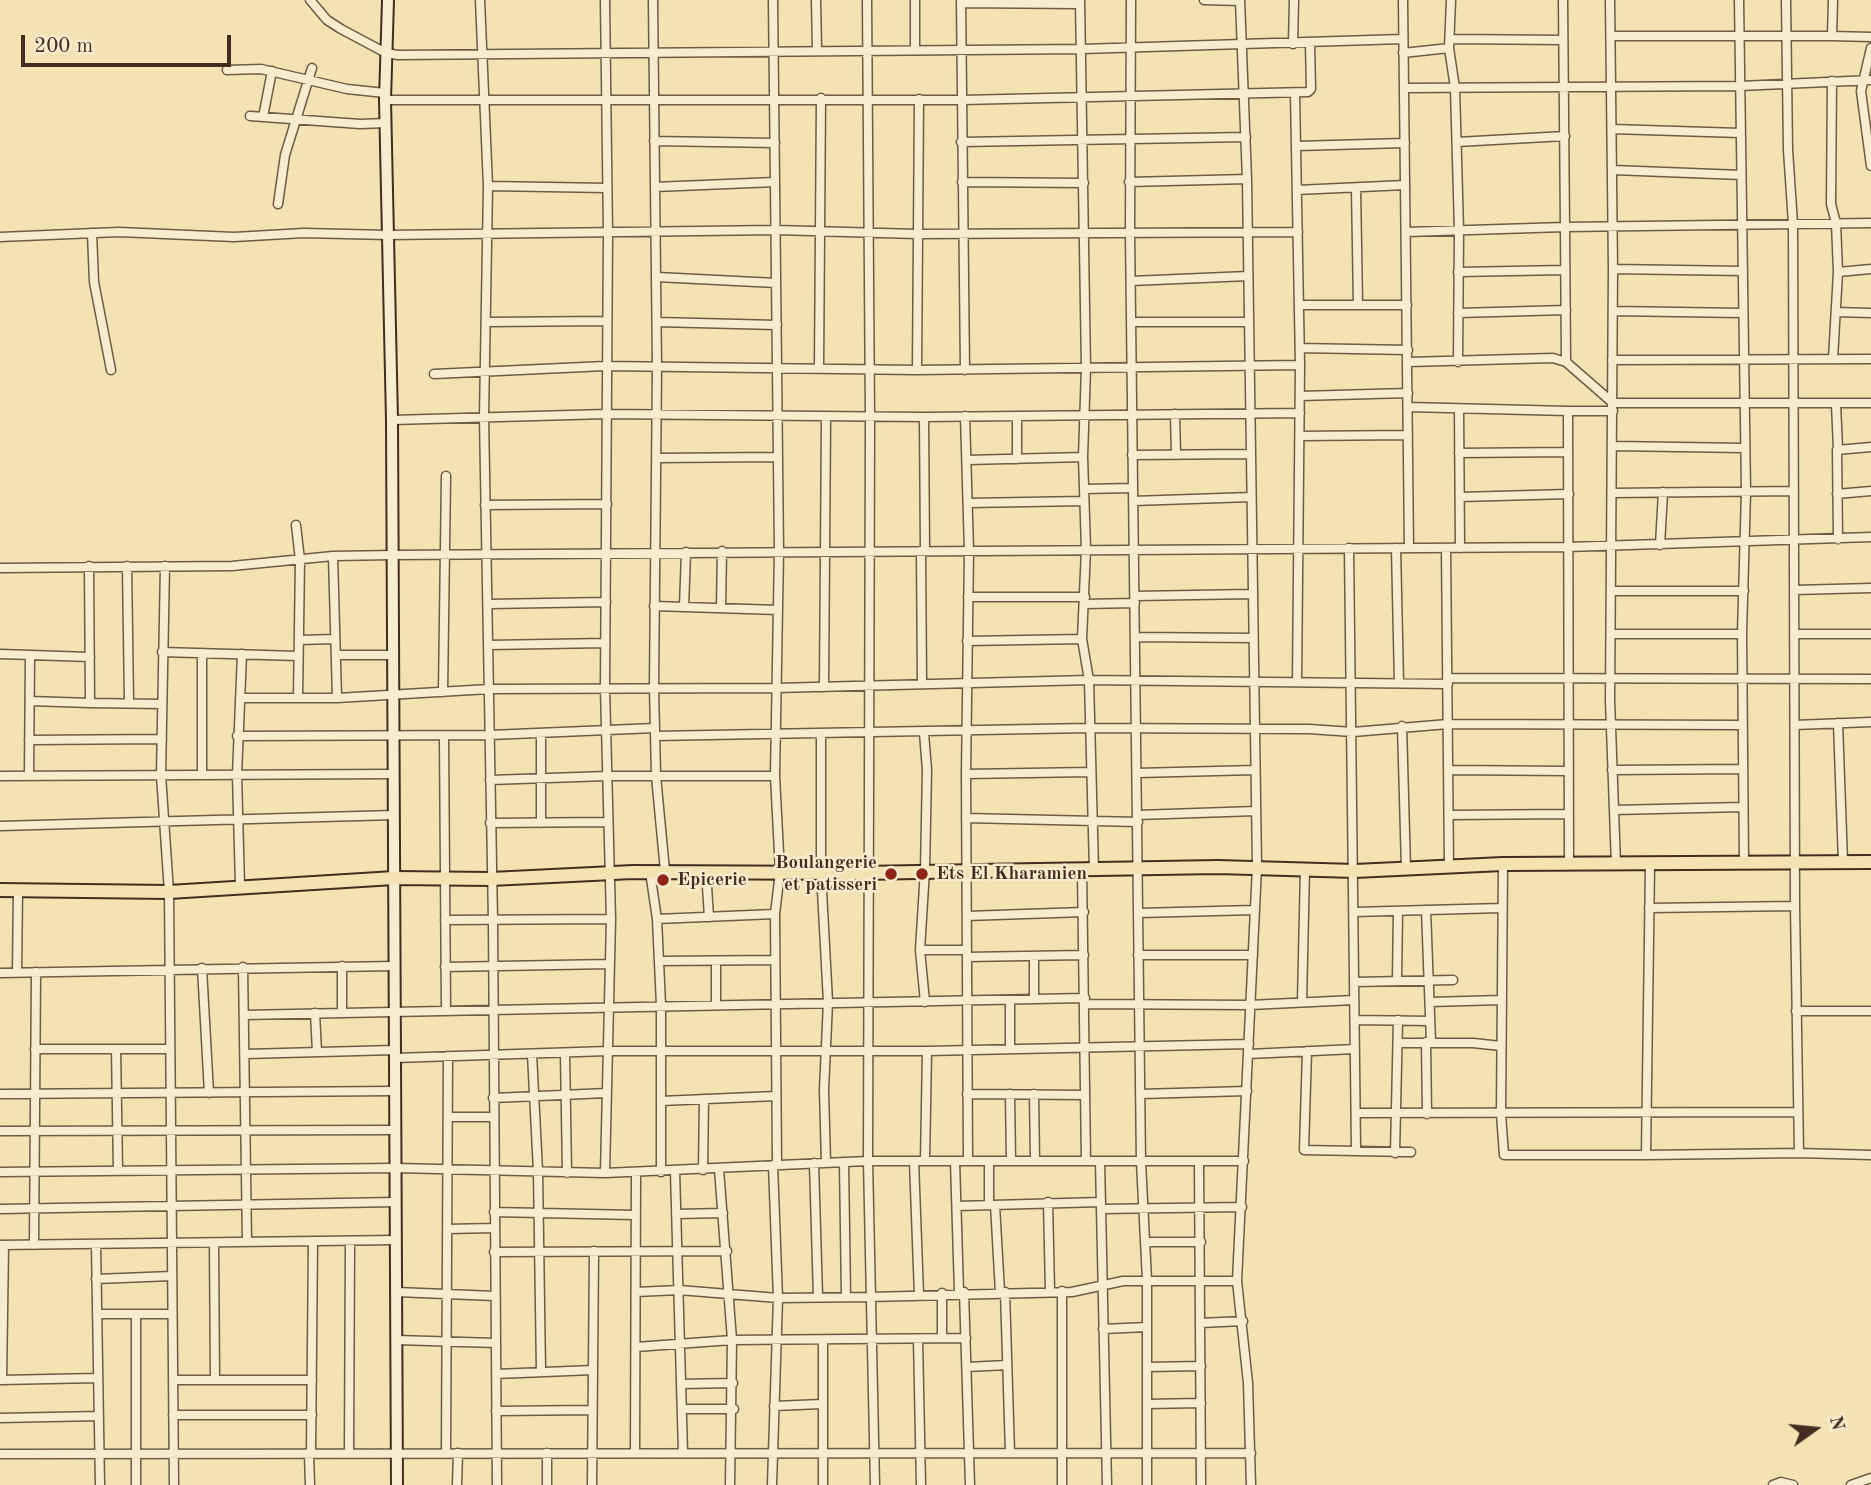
<!DOCTYPE html>
<html>
<head>
<meta charset="utf-8">
<style>
  body { margin:0 }
  #map { position:relative; width:1871px; height:1485px; overflow:hidden; background:#f3e3b3; font-family:"Old Standard TT",serif }
  canvas { display:block }
  .north { position:absolute; left:1780px; top:1394px; width:70px; height:70px; -webkit-text-stroke:5px #f7edce; paint-order:stroke; rotate:75deg; font-size:19px; font-weight:700; line-height:28px; text-align:center; color:#432c20 }
  .north::after { content:''; display:block; margin:auto; width:24px; height:32px; background:#432c20; clip-path:polygon(50% 0,100% 100%,50% 72%,0 100%) }
  .scale { position:absolute; left:21px; top:35px; width:210px; height:32px; box-sizing:border-box; border:4px solid #432c20; border-top:0; padding-left:9px; font-size:21px; line-height:24px; white-space:nowrap; color:#432c20; -webkit-text-stroke:5px #f7edce; paint-order:stroke }
</style>
</head>
<body>
<div id="map">
<canvas width="1871" height="1485"></canvas>
<div class="north">N</div>
<div class="scale">200 m</div>
</div>
<script>
const g = document.querySelector('canvas').getContext('2d');
g.lineJoin = 'round';
const toPath = rows => new Path2D(rows.map(r => 'M' + r).join(''));
function strokePath(path, color, width, dash) { g.strokeStyle = color; g.lineWidth = width; g.lineCap = dash ? 'butt' : 'round'; g.setLineDash(dash || []); g.stroke(path); }
function label(font, color, halo, rows, align = 'center') {
  g.font = font + ' "Old Standard TT",serif'; g.lineWidth = 5; g.setLineDash([]); g.textBaseline = 'middle'; g.strokeStyle = halo; g.fillStyle = color; for (const [text, x, y, turn = 0] of rows) {
    g.save(); g.translate(x, y); g.rotate((+turn || 0) * Math.PI / 180); g.textAlign = isNaN(turn) ? turn : align; if (halo) g.strokeText(text, 0, 0); g.fillText(text, 0, 0); g.restore();
  }
}
const street = toPath([
  [310,0,327,20,341,29,386,53,398,55,1082,49,1403,39],
  [480,0,488,186,484,417,493,921,497,1485],
  [605,0,608,233,605,688,611,919,605,1173],
  [653,0,657,367,654,687,656,776,665,871],
  [773,0,779,551,775,776,780,872,775,914,777,1164],
  [816,0,817,49],
  [867,0,870,418,868,1161,875,1485],
  [961,0,965,370],
  [1080,0,1086,368,1083,457,1086,549,1082,639,1089,680,1094,870],
  [1131,0,1130,233,1141,1162,1147,1280,1147,1485],
  [1204,0,1240,1],
  [1240,0,1247,179,1257,867,1237,1281,1248,1383,1251,1485],
  [1403,0,1409,548],
  [1451,0,1449,48,1455,88,1459,230,1458,362],
  [1610,0,1613,269,1610,700,1616,865],
  [1739,0,1746,491,1742,634,1744,862],
  [1786,0,1788,150,1793,224,1795,906,1799,1153,1871,1155],
  [961,3,1080,4],
  [1611,36,1832,36,1833,0],
  [1832,36,1871,37],
  [1451,39,1563,40],
  [1293,44,1294,0],
  [1871,48,1861,91,1871,166],
  [915,50,915,0],
  [1403,53,1449,48],
  [227,70,261,69,347,89,385,93],
  [1832,81,1831,204,1836,223,1838,272,1833,359],
  [1404,88,1740,86,1871,80],
  [1295,93,1300,365,1297,682],
  [385,100,962,100,1308,92,1311,89,1310,43],
  [250,116,360,124,386,123],
  [263,117,272,71],
  [1612,129,1740,133],
  [654,141,775,143],
  [961,142,1246,137],
  [1457,142,1565,136],
  [1297,146,1405,143],
  [1613,170,1741,175],
  [962,182,1084,183],
  [1129,182,1247,179],
  [488,186,607,188],
  [655,187,775,182],
  [1356,188,1358,305],
  [1297,190,1405,185],
  [278,204,285,155,312,68],
  [1406,232,1565,227,1563,0],
  [92,233,94,282,111,370],
  [0,237,119,232,234,237,304,233,388,235,776,230,916,234,1298,232],
  [1613,269,1743,271],
  [1458,272,1565,270],
  [1838,272,1871,269],
  [657,277,776,283],
  [1131,281,1248,276],
  [1300,305,1407,305],
  [1613,311,1742,313],
  [1836,312,1871,313],
  [1458,313,1566,310],
  [486,322,606,321],
  [657,322,777,325],
  [1133,322,1249,322],
  [1300,348,1408,350],
  [1612,360,1871,359],
  [1408,362,1553,358,1566,362,1613,403,1871,403],
  [1566,362,1565,227,1871,223],
  [819,367,821,98],
  [917,370,919,99],
  [434,374,605,366,917,370,1300,365],
  [1300,396,1408,393],
  [1836,404,1838,449],
  [1408,407,1568,411],
  [1459,409,1460,548],
  [1175,414,1176,455],
  [965,416,969,551,966,774,968,1161],
  [1017,416,1017,459],
  [392,420,606,414,924,417],
  [1300,436,1408,435],
  [1613,446,1744,448],
  [1459,453,1567,452],
  [1132,455,1251,454],
  [657,458,777,457],
  [967,460,1083,457],
  [1084,489,1133,488],
  [1613,493,1794,491],
  [1837,494,1871,491],
  [1460,497,1569,494],
  [1133,501,1251,497],
  [968,503,1084,501],
  [485,505,607,504],
  [296,525,300,560,298,698],
  [1838,539,1837,450,1871,447],
  [1660,545,1663,492],
  [1349,548,1356,1149],
  [1396,548,1399,683],
  [1446,548,1449,868],
  [921,551,922,684],
  [925,551,924,417,1300,413],
  [333,556,337,698],
  [89,566,90,703,162,704],
  [127,566,129,702],
  [165,566,161,775,169,892,174,1485],
  [0,568,232,566,333,556,393,555,1568,547,1871,537],
  [1794,590,1871,588],
  [1611,591,1744,591],
  [1135,596,1252,594],
  [968,597,1085,597],
  [489,604,606,602],
  [1084,604,1135,603],
  [654,606,778,610],
  [684,607,686,552],
  [721,608,722,551],
  [1611,634,1742,634],
  [1794,634,1871,634],
  [1135,637,1253,638],
  [299,640,335,639],
  [967,641,1082,639],
  [489,645,605,643],
  [162,652,298,656],
  [202,653,202,775],
  [0,654,90,657],
  [336,655,393,655],
  [1447,678,1871,679],
  [824,687,826,418],
  [443,692,446,476],
  [240,698,337,698,489,689,776,688,1089,680,1448,684],
  [30,701,90,703],
  [1838,723,1843,862],
  [1795,725,1871,722],
  [1402,726,1406,869],
  [924,733,927,770,925,870,920,950,925,1002],
  [821,735,821,872,828,1002,824,1090,826,1163],
  [237,736,490,735,655,728],
  [444,736,446,1010],
  [655,736,1088,728,1309,729,1353,732,1448,724,1742,725],
  [29,740,162,739],
  [1448,770,1568,771],
  [1612,770,1742,769],
  [1137,773,1255,770],
  [966,774,1090,772],
  [0,776,393,774],
  [29,776,30,655],
  [490,780,607,776,775,776],
  [1614,810,1742,807],
  [1138,815,1256,811],
  [1449,815,1568,814],
  [966,818,1138,822],
  [490,823,608,822],
  [541,823,541,733],
  [0,826,394,815],
  [1569,863,1568,411,1613,411],
  [1503,864,1501,1114,1504,1155,1646,1155],
  [1650,865,1646,1155,1799,1153],
  [706,871,709,917],
  [1082,871,1086,1161],
  [650,872,657,919,661,1005,661,1172],
  [240,886,237,775,242,654],
  [1649,908,1795,906],
  [1426,910,1431,1042],
  [1354,912,1501,908],
  [1139,913,1254,910],
  [967,916,1084,912],
  [657,919,775,914],
  [445,920,611,919],
  [920,950,967,950],
  [1138,955,1253,955],
  [967,957,1084,955],
  [659,961,775,960],
  [342,966,342,1012],
  [243,967,247,1242],
  [445,967,610,964],
  [202,968,209,1093],
  [17,972,18,890],
  [0,973,394,966],
  [1397,979,1398,911],
  [1354,982,1453,980],
  [1034,999,1034,956],
  [1302,1002,1305,868],
  [1430,1002,1501,1000],
  [716,1004,716,961],
  [1085,1004,1250,1005,1354,1000],
  [1796,1011,1871,1011],
  [315,1013,317,1052],
  [244,1015,1085,998],
  [1355,1020,1430,1021],
  [1426,1042,1427,1114],
  [1398,1043,1473,1043,1501,1046],
  [35,1049,170,1049],
  [116,1049,118,1171],
  [1010,1049,1010,1000],
  [1307,1051,1304,1150,1411,1152],
  [565,1053,567,1173],
  [245,1054,395,1050],
  [532,1054,538,1171,541,1372],
  [1249,1054,1355,1049],
  [395,1058,608,1051,927,1051,1249,1044],
  [0,1094,395,1091],
  [967,1094,1085,1095],
  [1010,1094,1011,1161],
  [1034,1094,1035,1161],
  [1140,1094,1247,1091],
  [493,1098,607,1093],
  [661,1101,776,1096],
  [1356,1113,1798,1112],
  [449,1117,493,1117],
  [0,1131,395,1130],
  [1395,1153,1398,1020],
  [914,1161,919,1295],
  [925,1161,927,1051],
  [955,1161,959,1292],
  [1100,1161,1107,1485],
  [844,1162,846,1297],
  [1199,1162,1201,1485],
  [814,1163,818,1297],
  [719,1169,732,1340,730,1485],
  [703,1170,704,1099],
  [675,1171,683,1453],
  [0,1172,396,1168,605,1173,868,1161,1244,1161],
  [1048,1202,1050,1291],
  [989,1205,989,1162],
  [995,1205,1000,1292],
  [957,1206,1101,1202],
  [0,1209,396,1202],
  [1101,1209,1242,1207],
  [494,1212,635,1215],
  [676,1214,723,1213],
  [447,1229,494,1228],
  [1145,1242,1201,1242],
  [214,1243,215,1380],
  [96,1244,100,1485],
  [0,1245,396,1240],
  [34,1245,36,972],
  [494,1252,727,1251],
  [96,1279,172,1276],
  [396,1292,495,1296],
  [636,1292,679,1290,778,1298,869,1297,1072,1292,1123,1281,1237,1281],
  [964,1292,970,1485],
  [1005,1292,1010,1453],
  [942,1293,942,1338],
  [97,1314,172,1314],
  [136,1314,136,1485],
  [1201,1323,1243,1321],
  [1103,1329,1147,1327],
  [918,1339,921,1485],
  [397,1340,495,1343],
  [823,1340,823,1485],
  [636,1347,732,1340,966,1338],
  [967,1367,1007,1365],
  [1147,1367,1201,1366],
  [496,1374,593,1370],
  [0,1380,98,1378],
  [2,1380,4,1245],
  [173,1380,312,1380],
  [681,1384,733,1383],
  [1147,1404,1201,1403],
  [774,1406,822,1404],
  [682,1409,734,1409],
  [496,1411,592,1410],
  [173,1415,312,1415],
  [0,1418,99,1416],
  [309,1453,310,1485],
  [311,1453,313,1241],
  [349,1453,350,1241],
  [446,1453,448,1056],
  [547,1453,547,1485],
  [635,1453,636,1172],
  [0,1454,1251,1453],
  [457,1485,458,1453],
  [592,1485,594,1251],
  [772,1485,778,1298,773,1165],
  [1062,1485,1062,1291],
  [1773,1485,1781,1482,1793,1485],
  [1851,1485,1871,1478]
]);
const secondary = toPath([
  [388,0,385,100,392,420,397,1485]
]);
const primary = toPath([
  [0,890,169,892,394,878,491,879,633,872,859,873,1218,867,1355,871,1503,864,1871,862]
]);
strokePath(street, '#6f5a45', 11);
strokePath(secondary, '#432c20', 14);
strokePath(primary, '#432c20', 16);
strokePath(street, '#f7edce', 8);
strokePath(secondary, '#f7edce', 10);
strokePath(primary, '#f3e3b3', 12);
for (const [x, y, r, color] of [
  [891,874,7,"#8f2418"],
  [922,874,7,"#8f2418"],
  [663,880,7,"#8f2418"]
]) { const dot = new Path2D(); dot.arc(x, y, r, 0, 2 * Math.PI); g.fillStyle = color; g.fill(dot); strokePath(dot, '#f7edce', 2.5); }
label('bold 19px', '#432c20', '#f7edce', [
  ["Boulangerie",877,863,"right"],
  ["et patisseri",877,885,"right"],
  ["Ets El Kharamien",936,874],
  ["Epicerie",677,880]
], 'left');
</script>
</body>
</html>
